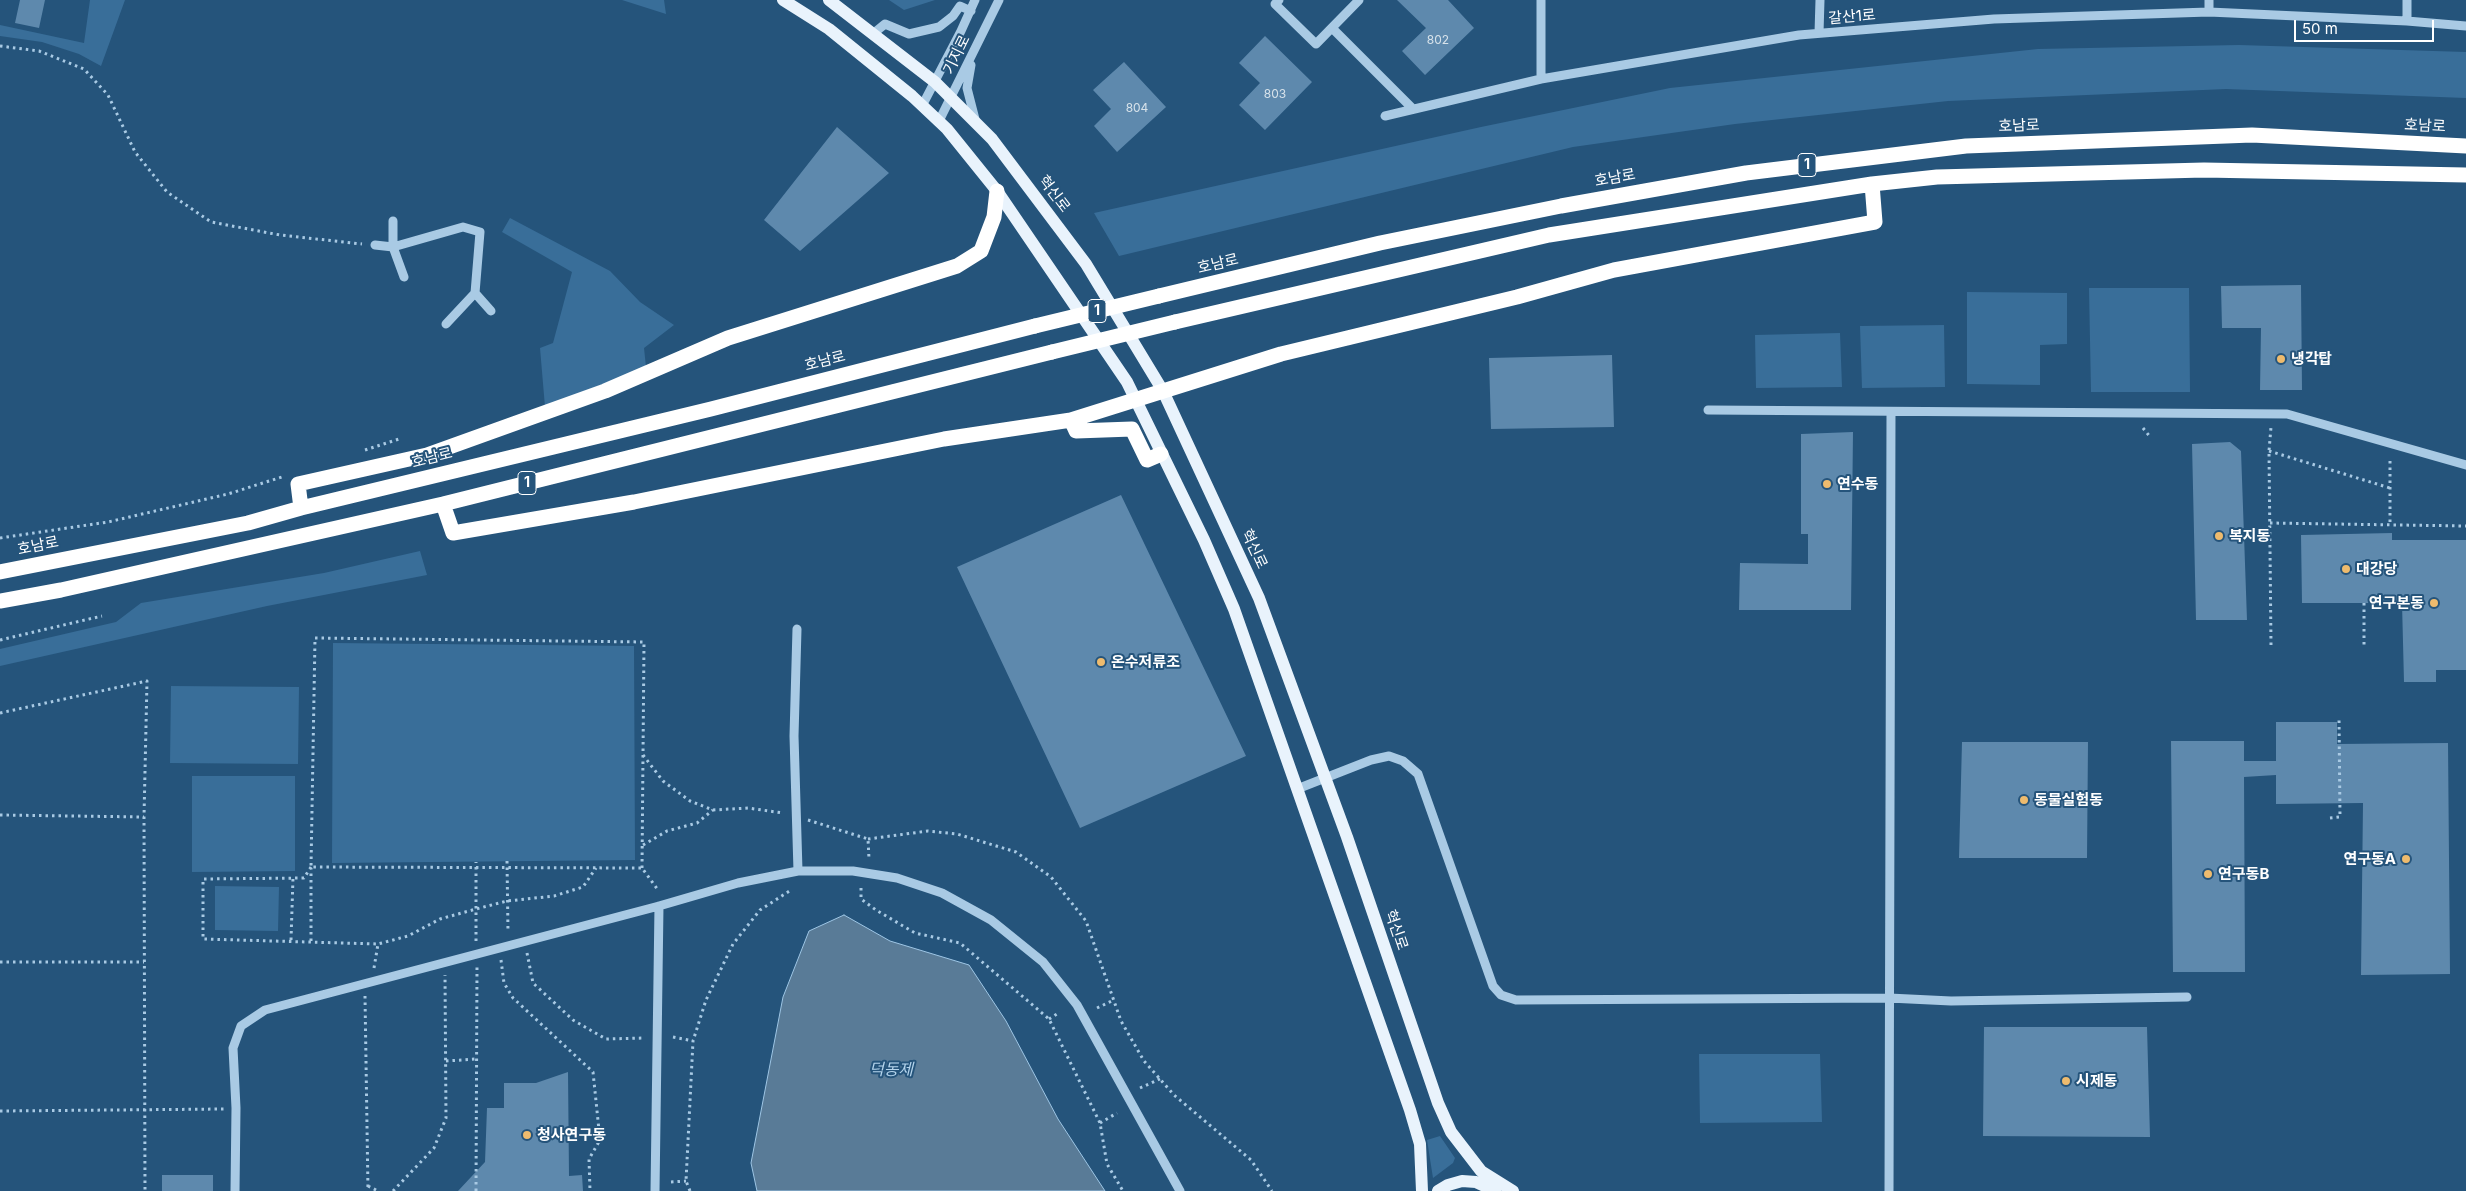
<!DOCTYPE html>
<html>
<head>
<meta charset="utf-8">
<style>
  body { margin:0 }
  #map { position:relative; width:2466px; height:1191px; overflow:hidden; background:#25547b; font-family:Inter,sans-serif }
  canvas { display:block }
  .scale { position:absolute; left:2294px; top:20px; width:140px; height:22px; box-sizing:border-box; border:2px solid #fff; border-top:0; padding-left:6px; font-size:15px; line-height:18px; white-space:nowrap; color:#fff; -webkit-text-stroke:4px #25547b; paint-order:stroke }
</style>
</head>
<body>
<div id="map">
<canvas width="2466" height="1191"></canvas>
<div class="scale">50 m</div>
</div>
<script>
const g = document.querySelector('canvas').getContext('2d');
g.lineJoin = 'round';
function fillPath(path, color) { g.fillStyle = color; g.fill(path, 'evenodd'); }
const toPath = rows => new Path2D(rows.map(r => 'M' + r).join(''));
function strokePath(path, color, width, dash) { g.strokeStyle = color; g.lineWidth = width; g.lineCap = dash ? 'butt' : 'round'; g.setLineDash(dash || []); g.stroke(path); }
function label(font, color, halo, rows, align = 'center') {
  g.font = font + ' Inter,"Noto Sans KR",sans-serif'; g.lineWidth = 4; g.setLineDash([]); g.textBaseline = 'middle'; g.strokeStyle = halo; g.fillStyle = color; for (const [text, x, y, turn = 0] of rows) {
    g.save(); g.translate(x, y); g.rotate((+turn || 0) * Math.PI / 180); g.textAlign = isNaN(turn) ? turn : align; if (halo) g.strokeText(text, 0, 0); g.fillText(text, 0, 0); g.restore();
  }
}
fillPath(toPath([
  [90,0,125,0,101,66,79,54,42,42,0,36,0,25,84,43],
  [622,0,664,0,666,14],
  [889,0,935,0,904,10],
  [2239,45,2466,52,2466,98,2226,89,1948,101,1735,124,1573,147,1119,256,1094,213,1481,127,1670,88,2038,49],
  [510,218,610,271,640,302,674,325,644,348,646,367,545,407,540,348,553,343,572,272,502,232],
  [2089,288,2189,288,2190,392,2091,392],
  [1967,292,2067,293,2067,344,2040,345,2040,385,1967,384],
  [1944,325,1945,387,1862,388,1860,326],
  [1840,333,1842,387,1756,388,1755,335],
  [420,551,427,575,267,606,0,666,0,649,116,622,141,603,324,573],
  [333,643,634,646,635,860,332,863],
  [171,686,299,687,298,764,170,763],
  [192,776,295,776,295,871,192,872],
  [215,886,279,887,278,931,215,930],
  [1699,1054,1820,1054,1822,1122,1700,1123],
  [1440,1136,1455,1158,1453,1163,1433,1178,1427,1140]
]), '#396e99');
const water = toPath([
  [844,915,890,941,969,965,1006,1021,1058,1119,1105,1191,757,1191,751,1163,783,997,809,931,844,915]
]);
fillPath(water, '#597b97');
strokePath(water, '#9ec6e5', 1);
fillPath(toPath([
  [20,0,45,0,39,28,15,23],
  [1397,0,1448,0,1474,28,1425,75,1402,51,1426,28],
  [1265,36,1312,82,1265,130,1239,105,1260,83,1239,63],
  [1124,62,1166,107,1117,152,1094,126,1111,109,1093,90],
  [837,127,889,173,800,251,764,220],
  [2301,285,2302,390,2260,390,2261,328,2222,328,2221,286],
  [1612,355,1614,427,1491,429,1489,358],
  [1853,432,1851,610,1739,610,1740,563,1808,564,1808,534,1801,534,1801,434],
  [2230,442,2241,451,2247,620,2196,620,2192,444],
  [1121,495,1246,756,1080,828,957,567],
  [2392,533,2392,540,2466,540,2466,670,2436,670,2436,682,2404,682,2402,603,2302,603,2301,535],
  [2276,722,2337,722,2337,744,2448,743,2450,974,2361,975,2363,803,2276,804,2276,775,2244,777,2245,972,2173,972,2171,741,2244,741,2244,761,2276,761],
  [1962,742,2088,742,2087,858,1959,858],
  [1984,1027,2147,1027,2150,1137,1983,1136],
  [568,1072,569,1176,582,1175,583,1191,458,1191,485,1162,487,1108,504,1108,504,1083,536,1083],
  [162,1175,213,1175,213,1191,162,1191]
]), '#5e89ad');
strokePath(toPath([
  [0,46,39,51,84,69,108,95,135,152,167,192,211,222,280,235,362,244],
  [2143,428,2151,438],
  [365,450,402,438],
  [2269,451,2390,488],
  [2390,461,2390,524],
  [2270,523,2466,526],
  [0,538,108,522,228,494,285,476],
  [2364,603,2364,646],
  [0,640,102,616],
  [2271,645,2269,451,2271,427],
  [0,713,147,681,144,817,145,1191],
  [643,755,663,781,690,801,713,810,748,808,783,813],
  [0,815,144,817],
  [2330,818,2340,817,2339,718],
  [808,820,868,839,869,859],
  [868,839,928,831,957,834,1016,852,1051,877,1086,921,1121,1021,1144,1061,1174,1095,1251,1160,1272,1191],
  [643,845,667,831,697,823,713,810],
  [507,861,508,932],
  [311,867,304,878,203,879,203,939,378,944],
  [642,868,644,642,315,638,311,867,642,868,658,890],
  [861,888,861,899,876,910,915,933,960,943,1049,1019,1100,1123,1107,1164,1123,1191],
  [291,940,293,878],
  [311,941,311,868],
  [476,941,476,862],
  [527,953,533,983,573,1020,606,1039,644,1038],
  [501,960,504,983,513,998,593,1072,600,1140,589,1159,590,1191],
  [0,962,144,962],
  [374,968,378,944,408,936,440,919,476,909,507,901,554,896,583,887,596,868],
  [365,996,368,1191],
  [1097,1008,1114,1000],
  [1049,1019,1060,1012],
  [673,1037,693,1041],
  [446,1061,476,1059],
  [1140,1088,1160,1079],
  [0,1111,224,1109],
  [1100,1123,1117,1113],
  [671,1182,686,1181],
  [368,1186,378,1191],
  [393,1191,434,1148,446,1118,445,975],
  [476,1191,477,967],
  [690,1191,686,1181,693,1041,706,1000,733,944,760,910,791,890]
]), '#a9cae4', 3, [2.5, 4]);
strokePath(toPath([
  [1279,0,1275,4,1316,44,1359,0],
  [2209,0,2209,12],
  [2407,0,2407,21],
  [1333,29,1413,109],
  [874,33,885,24,909,34,939,27,953,16,960,6,971,11],
  [1819,33,1820,0],
  [971,65,967,88,976,123],
  [1541,79,1541,0],
  [922,106,961,31,975,0],
  [1385,116,1541,79,1799,35,1994,19,2209,12,2407,21,2466,26],
  [939,121,999,0],
  [393,221,393,247,404,277],
  [375,245,393,247,463,227,480,232,475,293,491,311],
  [446,324,475,293],
  [1708,410,2287,414,2466,465],
  [797,629,794,736,798,871],
  [1297,789,1371,760,1389,756,1403,761,1418,774,1493,986,1501,995,1516,1000,1889,998,1951,1001,2187,997],
  [235,1191,236,1108,233,1048,241,1026,265,1010,659,906,738,883,798,871,853,871,897,878,942,893,991,920,1043,962,1077,1005,1180,1191],
  [655,1191,659,906],
  [1889,1191,1891,412]
]), '#a9cae4', 9);
strokePath(toPath([
  [783,0,829,29,912,96,947,129,997,191,1127,382,1204,540,1234,609,1410,1110,1420,1144,1422,1191],
  [829,0,935,82,992,139,1086,264,1163,391,1259,598,1347,837,1438,1103,1451,1132,1481,1171,1513,1191],
  [1438,1191,1448,1185,1462,1181,1476,1182,1495,1191]
]), '#e9f3fc', 12);
strokePath(toPath([
  [1159,296,1380,243,1561,206,1746,173,1966,146,2252,135,2466,146],
  [1175,322,1549,235,1872,184,1937,177,2204,170,2466,175],
  [1071,420,1076,431,1132,429,1147,460,1161,454],
  [443,504,453,533,634,502,944,439,1071,420,1281,354,1517,297,1614,270,1875,222,1872,184],
  [301,508,298,484,427,455,605,391,728,338,957,266,981,251,994,217,997,191],
  [0,572,248,523,301,508,711,409,1035,326],
  [0,601,61,590,443,504,1052,352]
]), '#fff', 15);
strokePath(toPath([
  [1035,326,1159,296],
  [1052,352,1175,322]
]), '#fff', 15);
for (const [x, y, r, color] of [
  [2281,359,5,"#eebb6e"],
  [1827,484,5,"#eebb6e"],
  [2219,536,5,"#eebb6e"],
  [2346,569,5,"#eebb6e"],
  [2434,603,5,"#eebb6e"],
  [1101,662,5,"#eebb6e"],
  [2024,800,5,"#eebb6e"],
  [2406,859,5,"#eebb6e"],
  [2208,874,5,"#eebb6e"],
  [2066,1081,5,"#eebb6e"],
  [527,1135,5,"#eebb6e"]
]) { const dot = new Path2D(); dot.arc(x, y, r, 0, 2 * Math.PI); g.fillStyle = color; g.fill(dot); strokePath(dot, '#25547b', 2); }
label('12px', '#d7e2ea', null, [
  ["802",1438,40],
  ["803",1275,94],
  ["804",1137,108]
]);
for (const [x, y, w] of [
  [1807,165,18],
  [1097,311,18],
  [527,483,18]
]) { const box = new Path2D(); box.roundRect(x - w / 2, y - 11.5, w, 23, 4); g.fillStyle = '#25547b'; g.fill(box); strokePath(box, '#fff', 1); }
label('bold 14px', '#fff', null, [
  ["1",1807,165],
  ["1",1097,311],
  ["1",527,483]
]);
label('15px', '#fff', '#25547b', [
  ["갈산1로",1852,17,-5],
  ["기지로",957,55,-64],
  ["호남로",2019,126,-2],
  ["호남로",2425,126,3],
  ["호남로",1615,178,-10],
  ["혁신로",1054,194,53],
  ["호남로",1218,264,-13],
  ["호남로",825,361,-14],
  ["호남로",432,458,-14],
  ["호남로",38,546,-11],
  ["혁신로",1254,549,65],
  ["혁신로",1396,930,71]
]);
label('bold 15px', '#fff', '#25547b', [
  ["냉각탑",2291,359],
  ["연수동",1837,484],
  ["복지동",2229,536],
  ["대강당",2356,569],
  ["연구본동",2424,603,"right"],
  ["온수저류조",1111,662],
  ["동물실험동",2034,800],
  ["연구동A",2396,859,"right"],
  ["연구동B",2218,874],
  ["시제동",2076,1081],
  ["청사연구동",537,1135]
], 'left');
label('italic 16px', '#b4d4ec', '#25547b', [
  ["덕동제",891,1070]
]);
</script>
</body>
</html>
